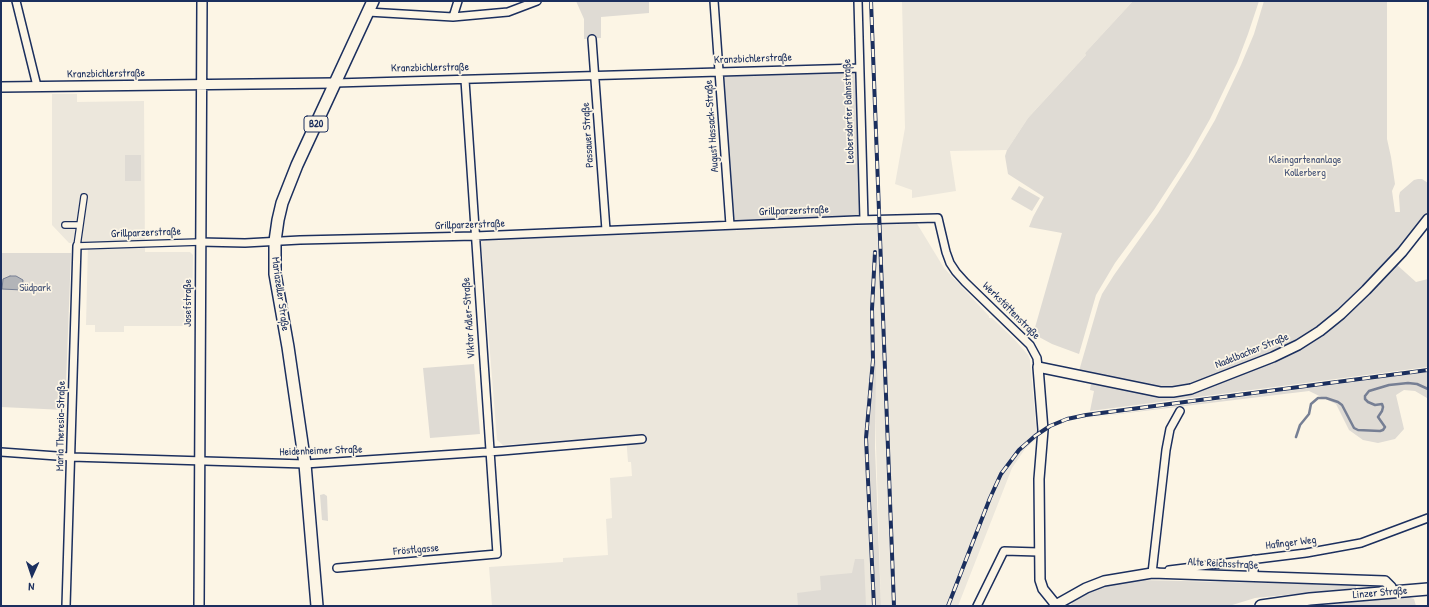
<!DOCTYPE html>
<html>
<head>
<meta charset="utf-8">
<style>
  body { margin:0 }
  #map { position:relative; width:1429px; height:607px; overflow:hidden; background:#fcf5e5; font-family:"Patrick Hand",sans-serif }
  canvas { display:block }
  .frame { position:absolute; inset:0; border:2px solid #1b2f5e; pointer-events:none }
  .north { position:absolute; left:12px; top:555px; width:40px; height:40px; -webkit-text-stroke:3px #fcf5e5; paint-order:stroke; rotate:183deg; font-size:11px; font-weight:700; line-height:16px; text-align:center; color:#1b2f5e }
  .north::after { content:''; display:block; margin:auto; width:14px; height:18px; background:#1b2f5e; clip-path:polygon(50% 0,100% 100%,50% 72%,0 100%) }
</style>
</head>
<body>
<div id="map">
<canvas width="1429" height="607"></canvas>
<div class="frame"></div>
<div class="north">N</div>
</div>
<script>
const g = document.querySelector('canvas').getContext('2d');
g.lineJoin = 'round';
function fillPath(path, color) { g.fillStyle = color; g.fill(path, 'evenodd'); }
const toPath = rows => new Path2D(rows.map(r => 'M' + r).join(''));
function strokePath(path, color, width, dash) { g.strokeStyle = color; g.lineWidth = width; g.lineCap = dash ? 'butt' : 'round'; g.setLineDash(dash || []); g.stroke(path); }
function label(font, color, halo, rows, align = 'center') {
  g.font = font + ' "Patrick Hand",sans-serif'; g.lineWidth = 3.5; g.setLineDash([]); g.textBaseline = 'middle'; g.strokeStyle = halo; g.fillStyle = color; for (const [text, x, y, turn = 0] of rows) {
    g.save(); g.translate(x, y); g.rotate((+turn || 0) * Math.PI / 180); g.textAlign = isNaN(turn) ? turn : align; if (halo) g.strokeText(text, 0, 0); g.fillText(text, 0, 0); g.restore();
  }
}
fillPath(toPath([
  [902,1,1133,1,1085,53,1086,55,1028,118,1007,150,950,151,956,191,912,198,912,190,895,184,905,128],
  [52,94,77,94,77,102,144,101,145,252,190,252,193,255,192,326,124,326,124,332,95,332,95,325,86,325,88,243,69,243,52,225],
  [871,222,916,222,944,268,989,316,989,318,992,318,1014,339,1028,355,1030,360,1037,438,1025,449,1012,468,958,606,881,606,876,445,873,297,871,296,873,502,880,606,492,606,489,567,563,562,563,558,608,555,606,519,612,518,610,478,632,476,631,462,628,462,626,436,503,445,497,440,481,240,871,225]
]), '#ece7dc');
fillPath(toPath([
  [576,1,649,1,649,13,601,17,601,38,584,39,584,19],
  [1133,1,1259,1,1248,34,1237,63,1210,119,1189,156,1154,210,1115,263,1096,295,1079,354,1052,344,1039,337,1034,331,1062,233,1029,227,1033,217,1044,197,1008,174,1005,156,1007,150,1028,118,1086,55,1085,53],
  [1264,1,1387,1,1387,139,1391,157,1395,184,1392,191,1395,212,1400,212,1399,196,1400,192,1414,180,1418,179,1422,179,1428,183,1428,214,1408,240,1364,288,1328,321,1296,342,1272,353,1190,385,1173,388,1144,385,1079,371,1099,302,1102,294,1114,275,1158,213,1193,158,1215,120,1241,65,1254,34],
  [859,68,864,220,730,225,720,72],
  [125,155,141,155,141,181,125,181],
  [1019,186,1040,198,1032,211,1011,199],
  [1,253,71,253,65,410,1,407],
  [1396,264,1416,282,1428,279,1428,367,1090,411,1094,391,1090,390,1091,383,1094,383,1160,395,1288,354],
  [874,360,876,360,875,448,881,606,876,606,867,440,869,405],
  [474,364,480,434,430,438,423,368],
  [1428,372,1428,402,1427,398,1415,391,1404,390,1396,395,1404,429,1395,439,1378,443,1363,440,1349,430,1336,404,1309,391,1086,418],
  [324,494,327,496,328,521,322,520,320,495],
  [855,559,864,559,866,606,798,606,797,593,821,590,820,576,852,573],
  [1139,580,1356,585,1356,588,1255,598,1229,606,1071,606,1072,601,1097,589,1112,584],
  [1408,597,1414,599,1416,606,1301,606,1321,603]
]), '#dfdbd4');
const water = toPath([
  [10,276,16,276,23,280,22,290,2,289,3,279,10,276]
]);
fillPath(water, '#b2b4b8');
strokePath(water, '#767f94', 1);
strokePath(toPath([
  [1296,437,1300,425,1309,414,1311,404,1318,398,1326,398,1338,402,1342,405,1354,428,1358,430,1380,431,1383,430,1385,427,1378,417,1382,411,1383,407,1382,404,1375,405,1368,402,1365,399,1365,396,1369,391,1389,385,1408,383,1417,384,1428,389]
]), '#767f94', 2.5);
const pedestrian = toPath([
  [84,197,77,246,200,242],
  [65,225,80,225]
]);
const minor = toPath([
  [16,1,37,86],
  [714,1,730,225],
  [858,1,864,220],
  [368,12,453,17,508,12,537,1],
  [453,17,458,1],
  [592,39,606,230],
  [335,83,859,68],
  [200,242,245,243,300,240,475,236,856,220,938,218,946,252,950,263,956,272,965,282,1030,345,1037,358,1038,367],
  [1,452,71,457,305,464,502,451,642,439],
  [337,568,497,554,465,80],
  [1169,570,1306,553,1361,543,1428,518],
  [1157,572,1152,573,1166,450,1170,429,1180,411],
  [1254,577,1254,559],
  [66,606,77,246],
  [977,606,1004,551,1039,552]
]);
const tertiary = toPath([
  [1,87,335,83],
  [1056,605,1043,589,1040,580,1039,479,1043,430,1038,367,1160,392,1173,392,1191,389,1273,357,1298,345,1320,331,1341,314,1366,290,1402,252,1428,219],
  [199,606,202,1],
  [1054,606,1086,588,1104,581,1152,573,1385,581,1391,587,1392,592]
]);
const primary = toPath([
  [317,606,305,464,288,347,275,274,275,241,278,220,282,203,297,165,373,1],
  [1261,606,1310,599,1428,589]
]);
strokePath(pedestrian, '#1b2f5e', 8);
strokePath(minor, '#1b2f5e', 10);
strokePath(tertiary, '#1b2f5e', 12);
strokePath(primary, '#1b2f5e', 14);
strokePath(pedestrian, '#fcf5e5', 5.5);
strokePath(minor, '#fcf5e5', 7);
strokePath(tertiary, '#fcf5e5', 9);
strokePath(primary, '#fcf5e5', 11);
const rail = toPath([
  [871,1,894,606],
  [874,606,866,438,873,360,872,309,875,252],
  [948,606,990,498,1001,474,1019,450,1035,436,1050,426,1067,419,1086,415,1428,370]
]);
strokePath(rail, '#1b2f5e', 4);
strokePath(rail, '#fcf5e5', 2.5, [8]);
for (const [x, y, w] of [
  [316,124,24]
]) { const box = new Path2D(); box.roundRect(x - w / 2, y - 8, w, 16, 3); g.fillStyle = '#fcf5e5'; g.fill(box); strokePath(box, '#1b2f5e', 1); }
label('bold 10px', '#1b2f5e', null, [
  ["B20",316,124]
]);
label('11px', '#1b2f5e', '#fcf5e5', [
  ["Kranzbichlerstraße",753,59,-2],
  ["Kranzbichlerstraße",430,68,-1],
  ["Kranzbichlerstraße",106,74,-1],
  ["Leobersdorfer Bahnstraße",849,111,-92],
  ["August Hassack-Straße",712,126,-94],
  ["Passauer Straße",588,135,-94],
  ["Grillparzerstraße",794,211,-2],
  ["Grillparzerstraße",470,225,-2],
  ["Grillparzerstraße",146,233,-2],
  ["Mariazeller Straße",280,294,82],
  ["Josefstraße",188,303,-90],
  ["Werkstättenstraße",1011,311,45],
  ["Viktor Adler-Straße",469,318,-94],
  ["Nadelbacher Straße",1252,351,-22],
  ["Maria Theresia-Straße",61,426,-89],
  ["Heidenheimer Straße",321,451,-2],
  ["Hafinger Weg",1291,543,-7],
  ["Fröstlgasse",416,550,-5],
  ["Alte Reichsstraße",1223,564,3],
  ["Linzer Straße",1380,593,-5]
]);
label('11px', '#425176', '#fcf5e5', [
  ["Kleingartenanlage",1305,160],
  ["Kollerberg",1305,173],
  ["Südpark",35,288]
]);
</script>
</body>
</html>
